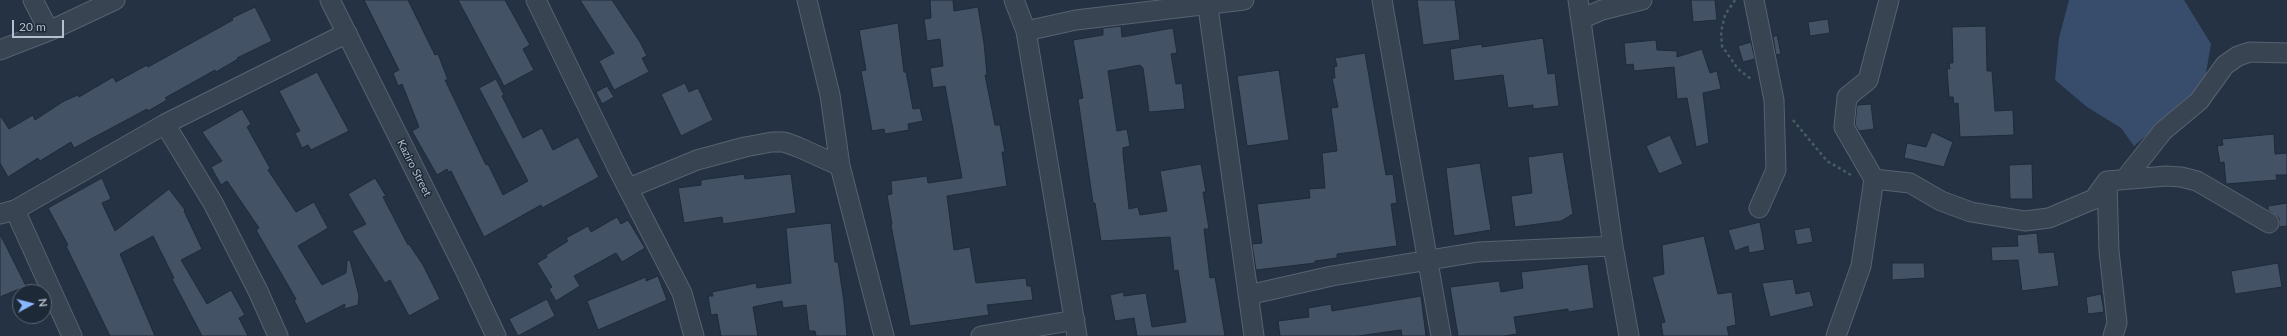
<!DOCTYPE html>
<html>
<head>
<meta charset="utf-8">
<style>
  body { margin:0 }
  #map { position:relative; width:2287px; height:336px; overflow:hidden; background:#243243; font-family:Lato,sans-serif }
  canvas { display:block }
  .north { position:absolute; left:12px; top:284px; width:40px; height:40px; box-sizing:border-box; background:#1e2938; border:1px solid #5b6574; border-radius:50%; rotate:83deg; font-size:11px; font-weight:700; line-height:16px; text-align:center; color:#b6bfcd }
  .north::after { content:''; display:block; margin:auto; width:14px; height:18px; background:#89b8fe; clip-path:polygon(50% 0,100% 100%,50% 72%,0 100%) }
  .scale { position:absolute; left:12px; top:20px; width:52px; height:18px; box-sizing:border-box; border:2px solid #b6bfcd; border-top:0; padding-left:5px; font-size:12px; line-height:14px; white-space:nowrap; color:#b6bfcd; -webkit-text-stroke:3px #1e2938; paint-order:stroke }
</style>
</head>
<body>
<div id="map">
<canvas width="2287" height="336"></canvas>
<div class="north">N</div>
<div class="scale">20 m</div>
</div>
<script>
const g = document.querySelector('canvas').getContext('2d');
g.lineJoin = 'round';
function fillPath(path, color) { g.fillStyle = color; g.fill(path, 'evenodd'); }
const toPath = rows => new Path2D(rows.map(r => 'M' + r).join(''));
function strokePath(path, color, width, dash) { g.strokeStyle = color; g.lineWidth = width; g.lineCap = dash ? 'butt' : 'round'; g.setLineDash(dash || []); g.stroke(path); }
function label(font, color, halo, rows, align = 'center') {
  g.font = font + ' Lato,sans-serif'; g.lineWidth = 3; g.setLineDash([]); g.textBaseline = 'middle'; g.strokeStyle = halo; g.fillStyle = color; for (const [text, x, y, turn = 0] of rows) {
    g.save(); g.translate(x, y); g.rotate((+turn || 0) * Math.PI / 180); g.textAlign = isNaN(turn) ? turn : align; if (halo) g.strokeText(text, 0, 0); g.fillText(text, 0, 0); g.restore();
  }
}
fillPath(toPath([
  [2069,0,2184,0,2211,44,2204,85,2134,146,2121,128,2087,107,2055,80,2059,38]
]), '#374d6b');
const building = toPath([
  [364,0,408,0,435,55,438,54,448,80,445,80,486,165,488,164,503,195,528,181,479,88,496,79,504,95,502,96,523,138,542,128,553,150,578,137,599,177,542,208,541,205,484,237,451,171,448,172,447,169,437,175,412,131,419,127,402,84,398,86,393,73,399,70,364,0],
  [458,0,505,0,530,45,523,49,534,70,504,86,458,0],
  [580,0,612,0,640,42,647,56,642,58,649,72,614,90,599,61,614,53,580,0],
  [930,0,953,0,954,11,978,7,984,43,987,75,985,75,995,125,1000,125,1005,152,1002,152,1007,186,947,196,954,250,970,247,976,283,1026,278,1027,286,1031,286,1033,300,987,305,989,315,910,326,891,225,892,224,887,195,892,194,891,181,927,176,928,183,962,178,945,86,933,88,930,68,943,66,940,39,927,41,924,19,931,18,930,0],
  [1417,0,1455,0,1460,40,1423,45,1417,0],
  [1691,0,1715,0,1717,20,1693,22,1691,0],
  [255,7,272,41,237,58,238,59,216,72,215,70,165,98,167,100,148,111,147,109,74,148,71,142,40,161,38,158,8,177,0,163,0,115,9,129,33,115,35,120,64,101,78,95,79,97,113,77,116,82,147,65,148,67,233,20,232,18,255,7],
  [1828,19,1830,33,1810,36,1808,22,1828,19],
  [898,23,904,72,906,72,913,109,920,108,923,121,908,124,909,130,885,134,884,129,872,131,861,71,866,70,859,30,898,23],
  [1121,26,1122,37,1173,28,1177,53,1171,54,1176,84,1182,83,1185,109,1149,112,1143,68,1140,65,1108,71,1117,131,1127,129,1130,146,1123,148,1123,153,1129,209,1138,207,1140,215,1167,211,1160,171,1201,164,1206,192,1203,192,1209,229,1204,229,1210,278,1215,277,1225,336,1137,336,1134,318,1115,321,1110,295,1123,292,1124,296,1146,293,1152,327,1186,322,1178,270,1174,271,1170,237,1101,241,1095,203,1093,203,1078,99,1083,98,1073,40,1103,35,1103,28,1121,26],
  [1986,26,1987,71,1992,71,1995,111,2013,110,2014,135,1960,137,1958,103,1954,104,1953,97,1949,97,1947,68,1950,69,1949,63,1953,63,1952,27,1986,26],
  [1777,35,1781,54,1776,55,1773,37,1777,35],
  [1543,38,1548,74,1555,73,1559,106,1533,109,1533,105,1508,108,1503,75,1454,81,1450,49,1482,44,1482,47,1543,38],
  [1656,40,1657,50,1677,51,1677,57,1702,49,1710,73,1717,71,1721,89,1703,93,1709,143,1696,147,1687,98,1677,99,1674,67,1634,71,1633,64,1626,65,1624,43,1656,40],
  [1751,42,1755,59,1743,62,1738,46,1751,42],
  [1365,53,1386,175,1393,174,1397,203,1391,204,1397,246,1337,254,1337,258,1315,261,1315,263,1256,270,1252,244,1262,243,1257,204,1310,198,1309,189,1325,188,1322,153,1337,151,1331,108,1338,107,1332,78,1335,78,1334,67,1337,66,1335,58,1365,53],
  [1279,70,1289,140,1247,146,1237,76,1279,70],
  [317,72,349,131,311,150,308,145,302,148,295,133,300,131,279,91,317,72],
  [685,83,689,92,698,88,713,120,681,136,661,94,685,83],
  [607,86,614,97,602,104,596,92,607,86],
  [1871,104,1874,129,1859,131,1855,125,1857,105,1871,104],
  [242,109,251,124,247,127,270,168,268,170,296,212,314,202,328,228,298,246,322,285,346,273,347,261,350,260,359,296,358,305,344,309,345,304,306,324,294,300,296,299,256,230,259,228,227,181,221,185,211,167,222,161,202,132,242,109],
  [1932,132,1953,142,1944,167,1904,158,1907,143,1926,147,1932,132],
  [2274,134,2275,154,2287,153,2287,175,2276,175,2277,180,2226,184,2224,162,2220,163,2217,146,2223,145,2222,139,2274,134],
  [1670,135,1683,164,1659,174,1646,146,1670,135],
  [1563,152,1573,214,1561,221,1515,227,1511,196,1532,193,1528,157,1563,152],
  [1480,163,1491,230,1454,236,1446,168,1480,163],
  [2032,164,2033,199,2010,199,2009,165,2032,164],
  [744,174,745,179,791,174,796,213,723,224,722,217,684,223,678,188,701,185,701,180,744,174],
  [102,178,111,199,102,203,115,231,169,189,185,210,184,211,202,249,181,260,207,304,231,290,245,315,239,318,248,336,202,336,172,279,174,278,153,236,120,254,155,336,110,336,66,246,68,245,48,208,102,178],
  [375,178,386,196,383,197,408,245,409,244,423,265,440,299,409,316,390,280,385,283,352,231,366,224,348,194,375,178],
  [2287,203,2287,226,2279,227,2279,218,2268,210,2268,206,2287,203],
  [617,217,621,224,628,220,645,248,622,262,616,253,574,276,580,286,556,301,549,289,552,287,537,263,547,257,546,255,568,241,566,238,588,226,591,232,617,217],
  [1760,222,1765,250,1749,253,1748,246,1735,251,1728,230,1760,222],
  [831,223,835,262,838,262,844,302,847,336,816,336,815,331,809,331,806,305,783,308,782,301,753,307,758,336,721,336,717,314,711,315,708,296,713,296,712,292,756,283,757,288,791,283,786,228,831,223],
  [1810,227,1813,242,1797,245,1794,230,1810,227],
  [2037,233,2039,253,2054,252,2059,286,2022,291,2018,260,1992,261,1991,247,2018,246,2017,235,2037,233],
  [0,234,26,286,0,297,0,234],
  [1704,236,1718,294,1732,292,1736,325,1727,327,1729,336,1663,336,1661,323,1665,322,1652,277,1664,274,1662,245,1704,236],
  [1892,263,1924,263,1925,278,1892,280,1892,263],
  [2278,263,2282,287,2235,294,2231,271,2278,263],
  [1588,264,1594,308,1568,312,1568,309,1514,317,1517,334,1504,336,1458,336,1450,287,1499,281,1501,292,1523,288,1521,272,1588,264],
  [658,276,667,300,598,330,587,301,646,277,646,281,658,276],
  [1793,279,1796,294,1810,291,1814,306,1770,317,1762,283,1793,279],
  [2101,294,2104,312,2088,314,2086,297,2101,294],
  [1421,296,1426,336,1402,336,1401,330,1358,336,1280,336,1278,321,1309,317,1308,308,1331,304,1332,311,1421,296],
  [547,299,555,316,518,336,509,319,547,299]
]);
fillPath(building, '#435265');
strokePath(building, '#202b3a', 1);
const minor = toPath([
  [33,0,49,31],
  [330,0,466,272,496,336],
  [536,0,617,167,682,293,694,336],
  [807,0,830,95,840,166,884,336],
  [1014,0,1026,31,1077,336],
  [1207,0,1254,336],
  [1382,0,1441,336],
  [1578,0,1613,246,1629,336],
  [1754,0,1774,100,1776,170,1759,208],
  [1581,19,1602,10,1642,0],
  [1026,31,1076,20,1244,0],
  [0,50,49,31,115,0],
  [165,124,213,203,258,291,278,336],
  [1874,179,1910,183,1941,201,1971,212,2025,221,2049,218,2094,199,2107,181,2166,176,2181,177,2197,181,2269,223],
  [2125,179,2163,131,2199,101,2225,65,2238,56,2250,52,2287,53],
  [2107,181,2109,251,2117,323,2113,336],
  [629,188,697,160,745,147,772,142,784,142,798,147,840,166],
  [15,210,72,336],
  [0,214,15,210,165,124,347,33],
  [1248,295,1332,276,1478,252,1613,246],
  [981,336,1075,320],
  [1836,336,1861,266,1874,179,1844,127,1847,97,1868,80,1889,0]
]);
strokePath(minor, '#576270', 21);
strokePath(toPath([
  [1735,0,1725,15,1721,32,1722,46,1738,69,1751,79],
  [1793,120,1827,161,1851,175]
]), '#455e61', 2.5, [3, 3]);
strokePath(minor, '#394453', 19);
label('11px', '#b6bfcd', '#1e2938', [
  ["Kaziro Street",414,168,63]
]);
</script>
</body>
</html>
